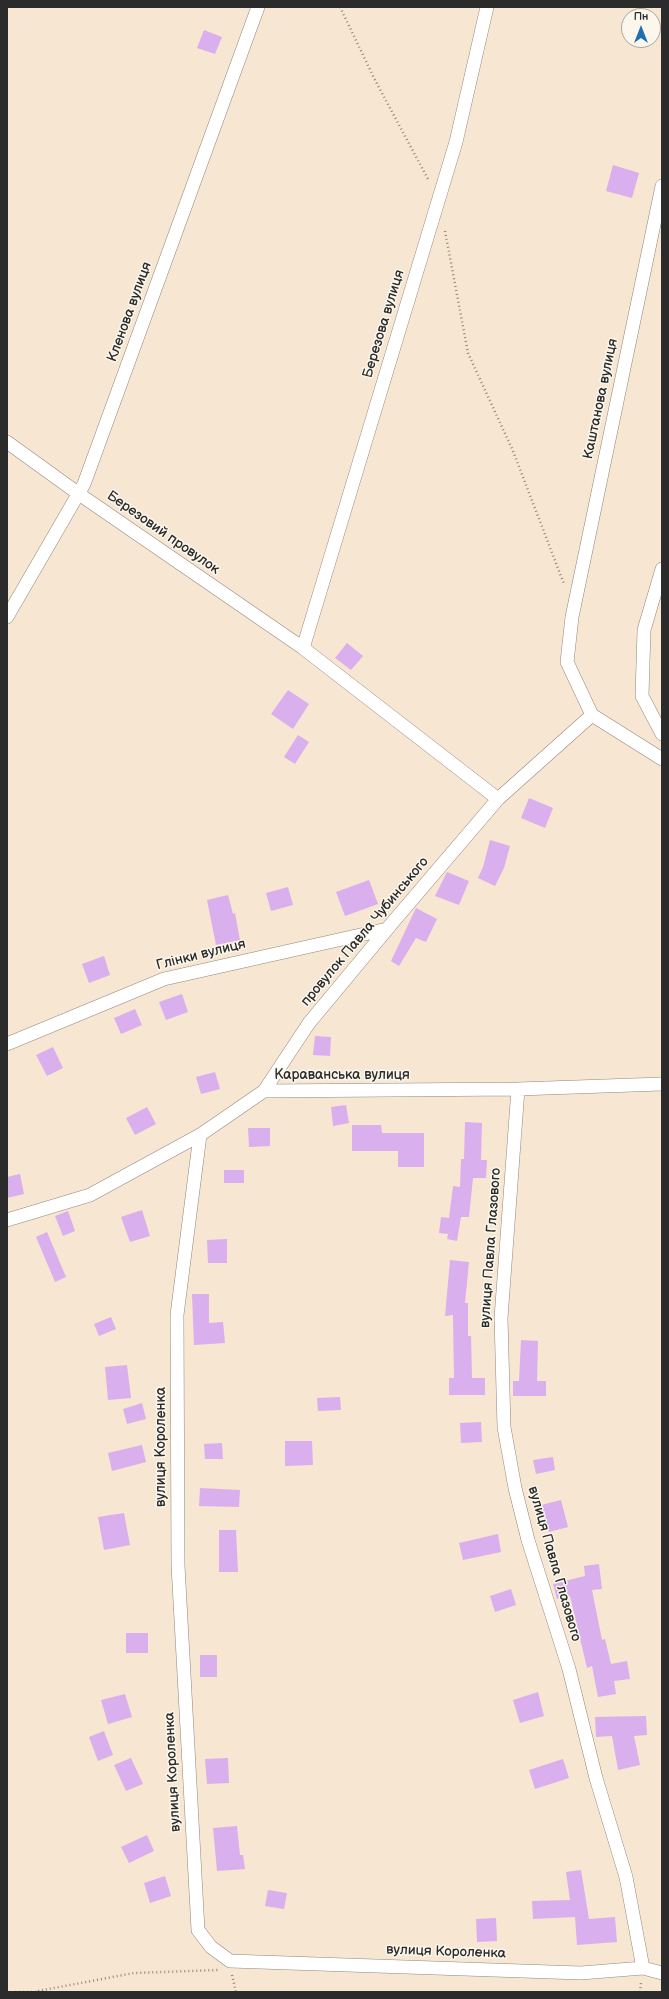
<!DOCTYPE html>
<html>
<head>
<meta charset="utf-8">
<style>
  body { margin:0 }
  #map { position:relative; width:669px; height:1999px; overflow:hidden; background:#f7e6d1; font-family:"Balsamiq Sans",sans-serif }
  canvas { display:block }
  .frame { position:absolute; inset:0; border:8px solid #2b2b2b; pointer-events:none }
  .north { position:absolute; left:621px; top:8px; width:40px; height:40px; box-sizing:border-box; background:#fbf7ec; border:1px solid #a8a59f; border-radius:50%; rotate:0deg; font-size:11px; font-weight:700; line-height:16px; text-align:center; color:#2b2b2b }
  .north::after { content:''; display:block; margin:auto; width:14px; height:18px; background:#1f6fb2; clip-path:polygon(50% 0,100% 100%,50% 72%,0 100%) }
</style>
</head>
<body>
<div id="map">
<canvas width="669" height="1999"></canvas>
<div class="frame"></div>
<div class="north">Пн</div>
</div>
<script>
const g = document.querySelector('canvas').getContext('2d');
g.lineJoin = 'round';
function fillPath(path, color) { g.fillStyle = color; g.fill(path, 'evenodd'); }
const toPath = rows => new Path2D(rows.map(r => 'M' + r).join(''));
function strokePath(path, color, width, dash) { g.strokeStyle = color; g.lineWidth = width; g.lineCap = dash ? 'butt' : 'round'; g.setLineDash(dash || []); g.stroke(path); }
function label(font, color, halo, rows, align = 'center') {
  g.font = font + ' "Balsamiq Sans",sans-serif'; g.lineWidth = 3; g.setLineDash([]); g.textBaseline = 'middle'; g.strokeStyle = halo; g.fillStyle = color; for (const [text, x, y, turn = 0] of rows) {
    g.save(); g.translate(x, y); g.rotate((+turn || 0) * Math.PI / 180); g.textAlign = isNaN(turn) ? turn : align; if (halo) g.strokeText(text, 0, 0); g.fillText(text, 0, 0); g.restore();
  }
}
fillPath(toPath([
  [204,30,222,37,215,54,197,48],
  [613,165,639,173,632,198,606,191],
  [347,643,363,656,351,670,335,658],
  [288,690,309,704,293,729,271,714],
  [298,735,309,742,295,764,284,757],
  [529,798,553,808,545,828,521,818],
  [490,840,510,846,504,868,495,886,478,878,483,867],
  [447,872,469,881,459,905,435,896],
  [369,880,378,904,345,916,336,892],
  [288,887,293,905,271,911,266,893],
  [228,895,233,914,235,913,240,940,216,945,207,900],
  [416,908,437,919,426,942,416,938,399,966,391,961],
  [104,956,110,975,89,983,82,964],
  [182,994,188,1012,166,1020,159,1002],
  [135,1009,142,1025,121,1034,114,1018],
  [315,1036,331,1037,330,1056,313,1055],
  [53,1047,63,1068,47,1076,36,1055],
  [215,1072,220,1089,201,1094,196,1077],
  [346,1105,349,1123,333,1126,331,1107],
  [147,1107,156,1124,135,1135,126,1118],
  [465,1122,482,1123,481,1160,487,1160,486,1178,473,1178,469,1217,461,1217,457,1241,447,1239,448,1234,439,1233,441,1217,449,1218,453,1186,460,1187,461,1159,464,1159],
  [352,1125,381,1125,382,1133,424,1133,424,1167,398,1167,398,1151,352,1151],
  [248,1128,270,1128,270,1146,249,1147],
  [224,1170,244,1170,244,1183,224,1183],
  [20,1174,24,1194,7,1198,7,1177],
  [142,1210,150,1236,130,1242,121,1217],
  [68,1211,75,1231,63,1236,55,1216],
  [47,1232,66,1277,55,1282,36,1237],
  [227,1239,227,1263,208,1263,207,1240],
  [450,1260,469,1262,465,1303,468,1303,468,1336,471,1336,472,1378,485,1378,485,1395,449,1395,449,1378,454,1378,453,1315,445,1316],
  [192,1294,209,1294,209,1323,223,1322,225,1343,194,1345],
  [111,1317,116,1329,99,1336,94,1324],
  [521,1340,538,1341,537,1381,546,1381,546,1396,513,1396,513,1381,519,1381],
  [127,1365,131,1398,108,1400,105,1367],
  [340,1397,341,1410,318,1411,317,1398],
  [142,1403,146,1419,127,1424,123,1409],
  [481,1422,482,1442,461,1443,460,1423],
  [285,1441,312,1441,313,1465,285,1466],
  [222,1443,223,1459,205,1459,204,1444],
  [142,1445,146,1462,112,1471,108,1453],
  [553,1457,555,1470,536,1474,533,1460],
  [200,1488,240,1490,239,1507,199,1506],
  [561,1500,568,1527,549,1532,541,1505],
  [124,1513,130,1545,104,1550,98,1517],
  [219,1530,236,1530,238,1572,219,1572],
  [498,1534,501,1552,463,1560,459,1543],
  [599,1564,602,1589,592,1590,602,1640,605,1639,611,1664,627,1661,630,1679,614,1681,616,1694,598,1697,592,1666,587,1668,570,1596,557,1599,553,1584,585,1576,584,1566],
  [511,1589,516,1605,495,1612,490,1596],
  [126,1633,148,1633,148,1653,126,1653],
  [200,1655,217,1655,217,1677,200,1677],
  [538,1692,544,1716,520,1723,513,1700],
  [125,1694,132,1717,108,1724,101,1700],
  [646,1716,647,1735,634,1736,640,1765,618,1770,612,1736,596,1737,595,1717],
  [104,1731,113,1755,98,1761,89,1737],
  [131,1758,143,1784,126,1791,114,1765],
  [228,1758,229,1783,207,1784,205,1759],
  [563,1759,569,1778,535,1789,529,1770],
  [237,1826,240,1855,243,1855,245,1869,217,1871,213,1828],
  [147,1835,154,1851,129,1863,121,1847],
  [581,1870,589,1919,615,1917,617,1942,577,1945,575,1917,533,1919,532,1901,570,1900,566,1872],
  [165,1876,171,1896,150,1903,144,1883],
  [268,1890,287,1893,284,1909,265,1906],
  [496,1918,497,1941,477,1942,476,1919]
]), '#d9afee');
const street = toPath([
  [662,186,572,617,567,662,592,715,662,759],
  [7,442,79,494,303,648,498,799],
  [662,569,644,630,642,696,662,734],
  [7,617,84,484,258,7],
  [303,648,456,142,487,7],
  [7,1044,164,979,387,929],
  [518,1089,501,1318,504,1427,515,1488,528,1540,569,1669,596,1778,626,1877,643,1968],
  [264,1091,309,1023,393,922,498,799,592,715],
  [200,1135,177,1315,178,1565,198,1930,211,1947,230,1961,581,1973,643,1968,662,1973],
  [7,1220,90,1195,200,1135,264,1091,518,1089,662,1084]
]);
strokePath(street, '#91887e', 14);
strokePath(toPath([
  [340,7,375,80,429,181],
  [445,231,468,353,513,451,564,584],
  [232,1975,236,1992],
  [38,1991,134,1973,218,1970],
  [15,1992,47,1992],
  [640,1992,641,1983]
]), '#91887e', 2.5, [1, 3]);
strokePath(street, '#fff', 13);
label('14px', '#2b2b2b', '#fbf7ec', [
  ["Кленова вулиця",130,312,-70],
  ["Березова вулиця",384,324,-73],
  ["Каштанова вулиця",601,399,-78],
  ["Березовий провулок",163,533,35],
  ["провулок Павла Чубинського",365,932,-50],
  ["Глінки вулиця",201,955,-14],
  ["Караванська вулиця",342,1075],
  ["вулиця Павла Глазового",491,1248,-86],
  ["вулиця Короленка",161,1447,-90],
  ["вулиця Павла Глазового",554,1564,74],
  ["вулиця Короленка",173,1772,-93],
  ["вулиця Короленка",446,1952,2]
]);
</script>
</body>
</html>
